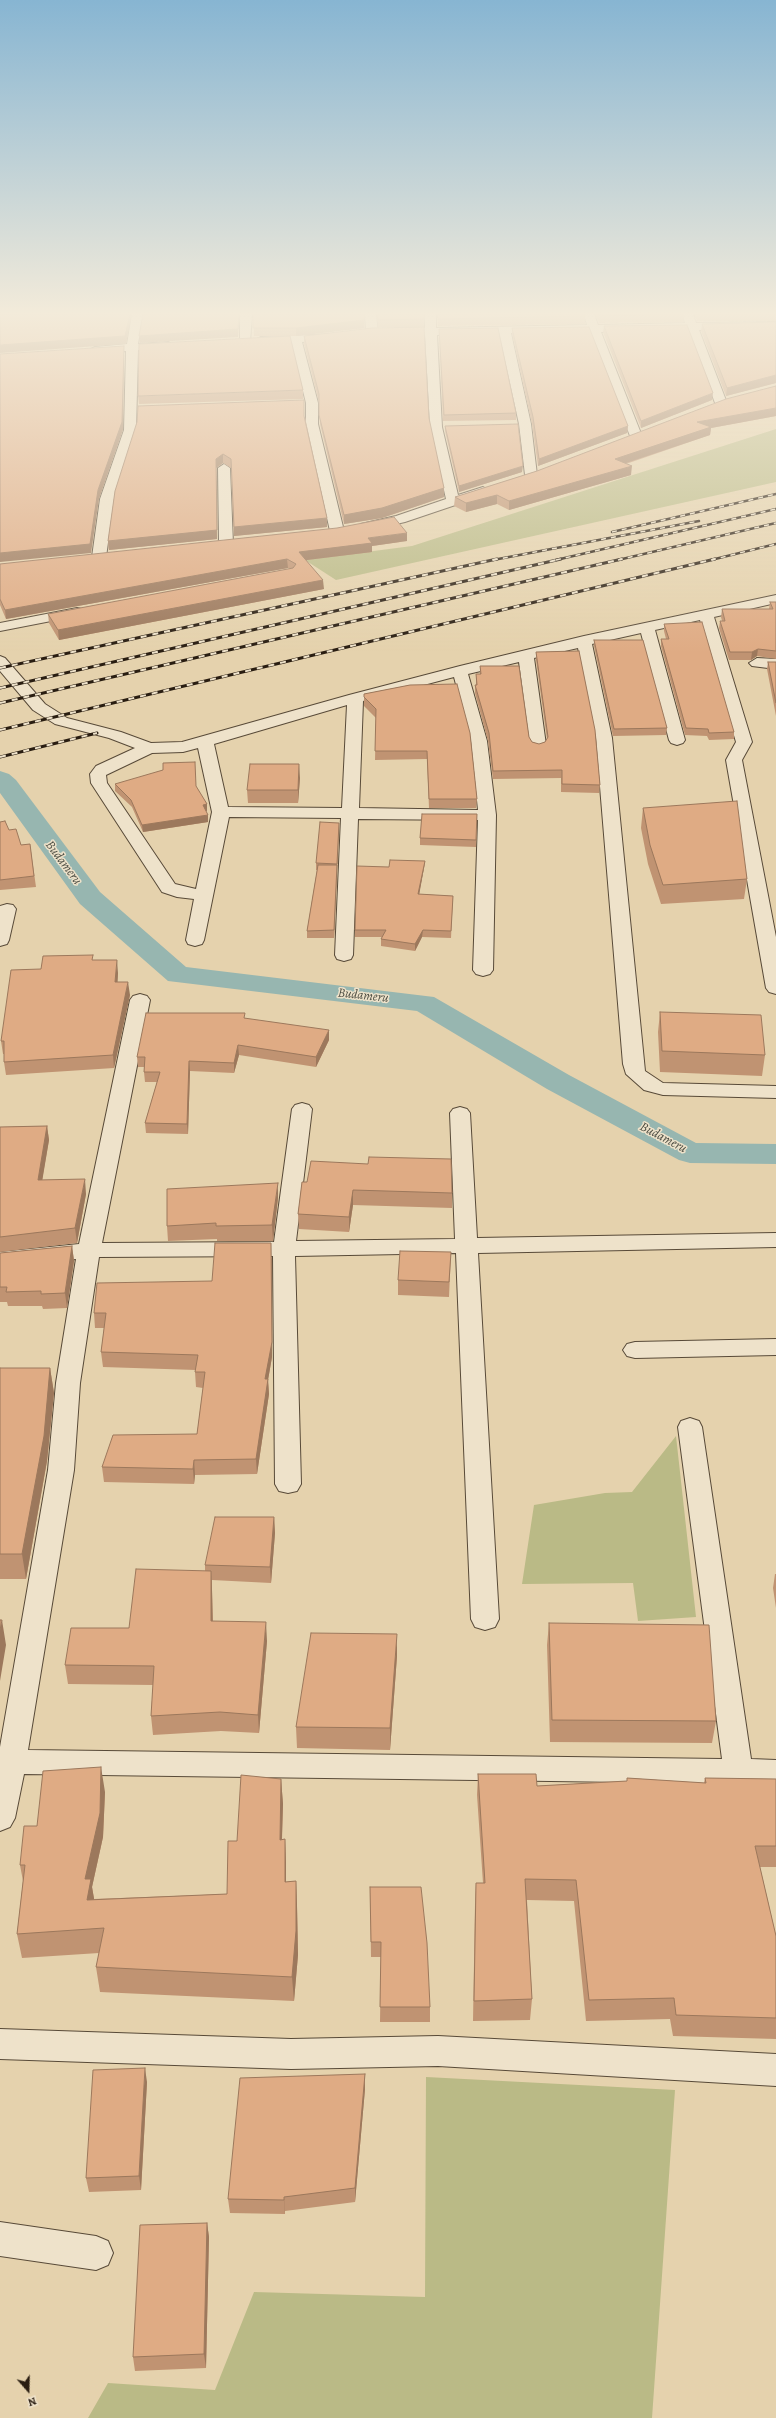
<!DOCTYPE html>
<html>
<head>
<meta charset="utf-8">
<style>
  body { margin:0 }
  #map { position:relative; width:776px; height:2418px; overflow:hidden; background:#e5d2ad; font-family:Alegreya,serif }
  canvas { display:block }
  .north { position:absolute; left:8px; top:2370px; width:40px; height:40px; -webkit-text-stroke:3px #eee2ca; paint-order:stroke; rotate:160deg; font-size:11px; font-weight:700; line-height:16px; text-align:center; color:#291d11 }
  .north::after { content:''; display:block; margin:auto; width:14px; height:18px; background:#291d11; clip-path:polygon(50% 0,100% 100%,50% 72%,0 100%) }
</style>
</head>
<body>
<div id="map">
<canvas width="776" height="2418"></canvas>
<div class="north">N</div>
</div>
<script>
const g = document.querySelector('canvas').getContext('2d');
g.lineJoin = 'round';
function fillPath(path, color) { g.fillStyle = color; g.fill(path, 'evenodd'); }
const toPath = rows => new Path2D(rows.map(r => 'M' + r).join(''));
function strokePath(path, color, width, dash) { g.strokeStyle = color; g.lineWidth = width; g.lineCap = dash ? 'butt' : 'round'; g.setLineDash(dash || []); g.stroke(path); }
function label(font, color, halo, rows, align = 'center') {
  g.font = font + ' Alegreya,serif'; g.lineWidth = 3; g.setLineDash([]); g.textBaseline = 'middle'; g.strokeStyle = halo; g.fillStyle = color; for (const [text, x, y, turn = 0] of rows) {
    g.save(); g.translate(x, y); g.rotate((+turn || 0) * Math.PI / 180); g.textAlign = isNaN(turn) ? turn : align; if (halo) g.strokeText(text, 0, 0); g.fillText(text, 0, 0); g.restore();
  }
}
fillPath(toPath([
  [776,429,776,482,336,580,305,560,412,546],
  [676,1436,696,1617,638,1621,633,1583,522,1584,534,1505,605,1493,632,1492],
  [426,2077,675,2090,652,2418,88,2418,108,2383,215,2390,254,2292,425,2297]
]), '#baba86');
fillPath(toPath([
  [0,771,9,774,16,780,100,892,186,967,434,997,569,1075,696,1143,776,1144,776,1164,690,1163,679,1160,547,1089,417,1011,168,981,80,904,0,793,0,771]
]), '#97b6b0');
const minor = toPath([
  [132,314,143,314,138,344,168,342,174,345,168,348,138,350,136,430,114,499,106,557,99,561,92,557,100,499,124,430,126,351,95,353,89,350,95,347,127,344,132,314],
  [240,314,252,314,250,343,246,344,240,341,240,314],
  [365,314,376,314,378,332,376,334,368,334,366,332,365,314],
  [425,314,436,314,436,328,587,325,584,314,594,314,598,325,685,323,682,314,693,314,696,323,776,322,776,328,699,330,727,403,721,407,715,403,688,330,601,332,642,436,636,440,630,436,590,332,511,333,531,424,537,475,531,479,525,475,519,424,499,333,437,335,442,427,458,495,483,487,490,491,488,494,405,522,366,531,361,530,359,527,361,524,396,516,446,499,430,427,425,335,394,335,388,332,394,329,425,328,425,314],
  [334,334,338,335,338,339,302,342,318,403,318,424,344,531,337,535,330,531,306,424,306,403,291,342,261,343,255,340,261,337,334,334],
  [224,464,230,468,233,544,226,548,219,544,218,468,224,464],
  [776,595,776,603,714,617,752,742,742,760,776,937,776,994,769,992,766,988,726,760,736,742,700,620,655,630,685,740,683,743,677,745,671,743,669,740,641,633,592,644,612,738,645,1071,663,1083,776,1086,776,1098,663,1095,644,1090,626,1074,623,1064,596,738,578,648,534,658,546,745,544,748,538,750,532,748,530,745,519,662,468,674,487,741,496,815,493,970,490,974,483,976,476,974,473,970,478,820,358,819,353,955,351,959,344,961,337,959,335,955,341,818,229,817,204,940,202,944,195,946,188,944,186,940,194,899,177,897,162,892,91,783,90,774,96,766,135,748,109,738,55,724,33,710,0,671,0,656,5,658,45,704,67,718,121,732,151,743,182,742,349,695,460,666,584,636,776,595],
  [454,677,471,741,478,810,359,808,363,701,454,677],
  [347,705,342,808,228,807,214,744,347,705],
  [198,748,212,812,196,889,175,884,107,783,106,775,152,753,183,752,198,748],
  [77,608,82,609,84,612,82,615,0,631,0,623,77,608],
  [757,658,776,659,776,669,752,666,749,663,757,658],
  [7,904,13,905,16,909,9,940,7,944,0,946,0,906,7,904],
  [140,994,147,996,150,1000,102,1243,274,1242,292,1109,295,1105,302,1103,309,1105,312,1109,296,1241,455,1239,450,1113,453,1109,460,1107,467,1109,470,1113,477,1238,776,1233,776,1247,478,1253,499,1619,495,1627,485,1630,475,1627,471,1619,456,1253,295,1256,301,1484,297,1491,288,1493,279,1491,275,1484,273,1256,99,1257,80,1383,74,1470,28,1750,722,1759,678,1427,681,1421,690,1418,699,1421,702,1427,751,1759,776,1760,776,1784,24,1774,15,1818,10,1827,0,1831,0,1747,48,1470,56,1383,76,1259,0,1266,0,1252,79,1244,130,1000,133,996,140,994],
  [776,1339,776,1355,635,1358,627,1356,623,1350,627,1344,635,1342,776,1339],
  [0,2029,291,2039,438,2036,776,2054,776,2086,438,2066,291,2069,0,2059,0,2029],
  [0,2222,96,2236,108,2241,113,2253,108,2265,96,2270,0,2256,0,2222]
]);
strokePath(minor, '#584a38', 2);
fillPath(minor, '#eee2ca');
const railFar1 = toPath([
  [612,532,776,494],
  [493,560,699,521],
  [556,560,776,509],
  [618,560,776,523],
  [711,560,776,544]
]);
const rail = toPath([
  [0,668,497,559],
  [0,688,561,559],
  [0,703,622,559],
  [0,730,715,559],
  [0,757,97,733]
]);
strokePath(railFar1, '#291d11', 2.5);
strokePath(rail, '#291d11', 3);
strokePath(railFar1, '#eee2ca', 1.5, [5]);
strokePath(rail, '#eee2ca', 2, [6]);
fillPath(toPath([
  [253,314,365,314,364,328,296,336,254,336],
  [377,314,425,314,424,327,378,327],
  [437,314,585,314,585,324,438,326],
  [595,314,684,314,683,322,599,323],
  [694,314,776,314,776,321,697,321],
  [776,322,776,383,726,396,701,331,702,324],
  [604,326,712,400,641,428,603,332],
  [512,328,628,426,627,433,538,466,532,424,512,334],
  [439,329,516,413,516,420,443,421],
  [304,336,444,488,444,497,382,518,344,524,320,424,319,402,304,344],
  [776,386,776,416,711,428,710,435,626,464,631,475,509,510,497,504,466,512,454,506,455,497,537,471],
  [303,390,303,399,139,404,138,396],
  [305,417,327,518,327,527,234,536,231,468,223,463,216,468,217,539,109,550,108,541,115,491],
  [445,426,522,472,459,492,445,431],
  [407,541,372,546,372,552,306,560,324,589,59,640,49,623,48,614,290,569,288,568,6,619,0,605,0,564],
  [770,602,776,602,776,659,757,656,751,660,729,660,719,628,720,621,722,621,721,617,722,609,769,609],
  [664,624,734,732,734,739,709,740,707,736,685,735,661,646,661,639,666,639,664,631],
  [594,640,667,728,666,735,613,736,594,646],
  [536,652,600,785,599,793,561,792,561,778,493,779,488,741,475,693,475,685,476,685,476,674,480,674,480,666,532,742,539,744,545,742,547,739,536,660],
  [768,662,776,662,776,716,767,669],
  [410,685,477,799,476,808,429,808,427,759,375,760,376,718,364,706,364,694],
  [300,778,298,803,248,803,247,790],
  [115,784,196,787,207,804,207,811,206,811,208,822,143,832,132,807,115,791],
  [643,808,747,879,744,899,661,904,648,864,641,828],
  [477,814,476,847,420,845,420,838],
  [0,822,9,830,21,845,30,844,36,887,0,890],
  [339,823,334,938,307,938,307,931,317,870,316,870,316,863],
  [425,861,424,868,419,894,453,896,451,938,422,937,415,951,381,946,381,939,382,937,355,937,355,930,389,867],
  [93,960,118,973,117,982,130,995,114,1068,6,1075,4,1062,4,1054,3,1054,1,1041,41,969],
  [660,1012,765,1055,762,1076,660,1072,658,1032],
  [245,1018,329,1040,316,1067,239,1055,234,1073,190,1071,188,1134,146,1133,145,1123,157,1082,145,1082,144,1072,144,1067,138,1067,137,1057],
  [47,1126,49,1140,42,1180,86,1194,77,1243,0,1252,0,1127],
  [302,1182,452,1193,452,1208,353,1205,349,1232,299,1229,298,1214],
  [278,1198,273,1241,217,1241,217,1239,168,1241,167,1226],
  [72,1246,74,1261,67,1308,43,1309,42,1306,8,1306,7,1302,0,1302,0,1253],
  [451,1252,449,1297,398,1295,398,1280],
  [272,1258,272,1357,268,1380,269,1394,257,1474,195,1475,194,1484,104,1482,102,1467,197,1434,203,1388,196,1387,195,1372,196,1370,103,1367,101,1352,104,1328,95,1328,94,1313,212,1281],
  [0,1368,50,1368,54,1393,47,1461,26,1579,0,1579],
  [274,1517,275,1533,271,1583,212,1580,212,1590,213,1621,267,1641,259,1733,221,1731,153,1735,151,1716,153,1685,68,1684,65,1665,129,1628,205,1571,205,1565],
  [775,1574,776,1574,776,1608,773,1588],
  [549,1623,716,1721,712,1743,550,1742,547,1645],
  [397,1656,390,1750,297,1748,296,1727],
  [478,1774,537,1786,627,1781,627,1778,704,1783,705,1778,776,1779,776,1867,760,1867,776,1936,776,2039,673,2036,670,2019,586,2021,574,1901,527,1900,532,1999,530,2020,473,2021,475,1904,476,1883,483,1883,477,1795],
  [281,1779,283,1804,282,1840,285,1839,286,1864,286,1882,296,1881,297,1906,298,1955,294,2001,100,1992,96,1967,99,1953,22,1958,17,1934,23,1881,20,1865,37,1826,105,1792,103,1837,92,1887,94,1899,227,1894,237,1841],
  [370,1887,430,2007,430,2022,380,2022,381,1957,371,1957],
  [365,2074,365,2089,355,2202,285,2211,285,2214,230,2213,228,2199],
  [147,2082,141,2190,89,2192,86,2178],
  [207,2223,209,2237,206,2368,135,2371,133,2357]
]), '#c09372');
fillPath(toPath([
  [130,314,132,314,126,344,0,353,0,345],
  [240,314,238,337,140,343,139,336],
  [365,314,364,328,296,336,296,328],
  [124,346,124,354,123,430,99,499,91,553,0,562,0,553,98,490],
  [776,375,776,383,726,396,727,388],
  [713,393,712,400,641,428,641,421],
  [776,408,776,416,711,428,710,435,614,467,615,459,697,422],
  [628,426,627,433,538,466,539,459],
  [223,454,223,463,216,468,217,539,109,550,108,541],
  [523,466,522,472,459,492,459,486],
  [632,466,631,475,509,510,509,501],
  [444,488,444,497,382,518,344,524,344,515],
  [497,495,497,504,466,512,466,503],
  [327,518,327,527,234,536,234,527],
  [407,533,407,541,372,546,372,552,299,561,299,552,368,538],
  [287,559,288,568,6,619,5,610],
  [323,580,324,589,59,640,58,630],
  [758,649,757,656,751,660,752,652],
  [299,764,300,778,298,803,298,790],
  [207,804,207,811,203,812,203,805],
  [208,815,208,822,143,832,142,825],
  [339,823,339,830,337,871,337,864],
  [425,861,424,868,418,901,418,894],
  [337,865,337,872,334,938,334,930],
  [423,930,422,937,415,951,415,944],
  [117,960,118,973,117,995,115,982],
  [128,982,130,995,114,1068,113,1055],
  [329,1030,329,1040,316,1067,316,1057],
  [238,1045,239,1055,234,1073,234,1063],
  [189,1061,190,1071,188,1134,187,1124],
  [47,1126,49,1140,40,1194,38,1180],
  [85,1179,86,1194,77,1243,75,1228],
  [278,1183,278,1198,273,1241,272,1225],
  [353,1190,353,1205,349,1232,349,1217],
  [271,1243,272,1357,268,1380,269,1394,257,1474,256,1459,265,1379],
  [72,1246,74,1261,67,1308,65,1293],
  [50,1368,54,1393,47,1461,26,1579,22,1554],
  [194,1460,195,1475,194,1484,193,1469],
  [274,1517,275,1533,271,1583,270,1567],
  [211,1571,212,1590,213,1640,211,1621],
  [2,1620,6,1645,0,1681,0,1630],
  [266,1622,267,1641,259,1733,258,1715],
  [397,1634,397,1656,390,1750,390,1728],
  [101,1767,105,1792,103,1837,92,1887,95,1904,87,1900,85,1879],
  [281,1779,283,1804,281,1864,280,1840],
  [285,1839,286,1864,286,1907,285,1882],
  [296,1881,297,1906,298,1955,294,2001,292,1977],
  [145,2068,147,2082,141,2190,139,2176],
  [365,2074,365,2089,355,2202,355,2188],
  [284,2197,285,2211,285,2214,284,2200],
  [207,2223,209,2237,206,2368,204,2354]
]), '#9c785c');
const building = toPath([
  [14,314,130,314,125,336,0,345,0,315,14,314],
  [143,314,239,314,238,329,139,336,143,314],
  [253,314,365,314,364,320,296,328,253,328,253,314],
  [378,314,424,314,424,319,378,320,378,314],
  [437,314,585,314,585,316,438,319,437,314],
  [599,314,667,314,600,316,599,314],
  [776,322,776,375,727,388,702,324,776,322],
  [687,325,713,393,641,421,604,326,687,325],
  [424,327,429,418,444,488,382,508,344,515,319,415,319,394,304,336,372,328,424,327],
  [589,327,628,426,539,459,533,417,512,328,589,327],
  [498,328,516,413,444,415,439,329,498,328],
  [290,336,303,390,138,396,139,344,290,336],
  [124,346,122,422,98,490,90,544,0,553,0,354,124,346],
  [776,386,776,408,697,422,711,427,615,459,632,466,509,501,497,495,466,503,455,497,537,471,726,399,776,386],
  [304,400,304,416,327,518,234,527,231,459,223,454,216,459,217,530,108,541,115,491,137,422,138,406,304,400],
  [518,424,523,466,459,486,445,426,518,424],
  [394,517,407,533,368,538,372,543,299,552,323,580,58,630,48,614,293,568,296,564,287,559,5,610,0,599,0,564,337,528,394,517],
  [770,602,776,602,776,651,758,649,752,652,730,652,720,621,725,621,722,609,773,609,770,602],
  [702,622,734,732,709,733,708,729,686,728,661,639,669,639,664,624,702,622],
  [594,640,643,640,667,728,614,729,594,640],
  [579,651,595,730,600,785,562,784,562,770,493,771,489,733,475,685,477,685,476,674,481,674,480,666,519,666,529,737,532,742,539,744,545,742,548,737,536,652,579,651],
  [768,662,776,662,776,703,768,662],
  [457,684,470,733,477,799,429,799,427,751,375,751,376,709,364,697,364,694,410,685,457,684],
  [195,762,196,786,207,804,203,805,208,815,142,825,131,800,115,784,163,770,163,763,195,762],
  [250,764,299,764,298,790,247,790,250,764],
  [737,801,747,879,663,885,650,845,643,808,737,801],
  [422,814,477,814,476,840,420,838,422,814],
  [5,821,9,830,16,829,21,845,30,844,34,876,0,880,0,822,5,821],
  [320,822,339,823,337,864,316,863,320,822],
  [390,860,425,861,418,894,453,896,451,931,423,930,415,944,381,939,386,930,355,930,357,866,389,867,390,860],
  [318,865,337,865,334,930,307,931,318,865],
  [93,955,92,960,117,960,115,982,128,982,113,1055,4,1062,4,1041,1,1041,11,970,41,969,43,956,93,955],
  [660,1012,761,1015,765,1055,662,1051,660,1012],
  [146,1013,245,1013,244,1018,329,1030,316,1057,238,1045,234,1063,189,1061,187,1124,145,1123,160,1072,144,1072,145,1057,137,1057,146,1013],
  [47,1126,38,1180,85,1179,75,1228,0,1237,0,1127,47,1126],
  [369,1157,451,1159,452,1193,353,1190,349,1217,298,1214,302,1182,307,1182,311,1161,368,1164,369,1157],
  [278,1183,272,1225,216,1226,216,1223,167,1226,167,1189,278,1183],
  [215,1243,271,1243,272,1342,265,1379,268,1379,256,1459,194,1460,193,1469,102,1467,113,1435,197,1434,205,1372,195,1372,198,1355,101,1352,106,1313,94,1313,97,1283,212,1281,215,1243],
  [72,1246,65,1293,41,1294,41,1291,6,1292,7,1287,0,1287,0,1253,72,1246],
  [400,1251,451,1252,449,1282,398,1280,400,1251],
  [0,1368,50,1368,44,1436,22,1554,0,1554,0,1368],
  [215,1517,274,1517,270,1567,205,1565,215,1517],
  [136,1569,211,1571,211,1621,266,1622,258,1715,220,1712,151,1716,154,1666,65,1665,71,1628,129,1628,136,1569],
  [0,1620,2,1620,0,1630,0,1620],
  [549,1623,709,1625,716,1721,552,1720,549,1623],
  [311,1633,397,1634,390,1728,296,1727,311,1633],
  [101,1767,100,1813,85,1879,91,1879,87,1900,227,1894,228,1841,237,1841,241,1775,281,1779,280,1840,285,1839,285,1882,296,1881,296,1931,292,1977,96,1967,104,1928,17,1934,25,1865,20,1865,24,1826,37,1826,43,1771,101,1767],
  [478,1774,536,1774,537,1786,627,1781,627,1778,706,1783,705,1778,776,1779,776,1846,755,1846,776,1936,776,2018,676,2015,674,1998,589,2000,576,1880,525,1879,532,1999,474,2001,476,1883,485,1883,478,1774],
  [370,1887,421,1887,427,1943,430,2007,380,2007,381,1942,371,1942,370,1887],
  [145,2068,139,2176,86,2178,93,2070,145,2068],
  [365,2074,355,2188,284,2197,284,2200,228,2199,240,2078,365,2074],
  [207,2223,204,2354,133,2357,140,2225,207,2223]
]);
fillPath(building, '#dfab84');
strokePath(building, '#9c785c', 1);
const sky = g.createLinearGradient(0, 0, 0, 653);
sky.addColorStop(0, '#87b5d2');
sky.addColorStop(0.48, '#f3ebda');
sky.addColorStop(1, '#f3ebda00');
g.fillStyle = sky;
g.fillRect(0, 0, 776, 653);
label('italic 13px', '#4a4b41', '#eee2ca', [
  ["Budameru",63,863,53],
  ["Budameru",363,996,6],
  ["Budameru",663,1138,28]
]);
</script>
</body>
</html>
